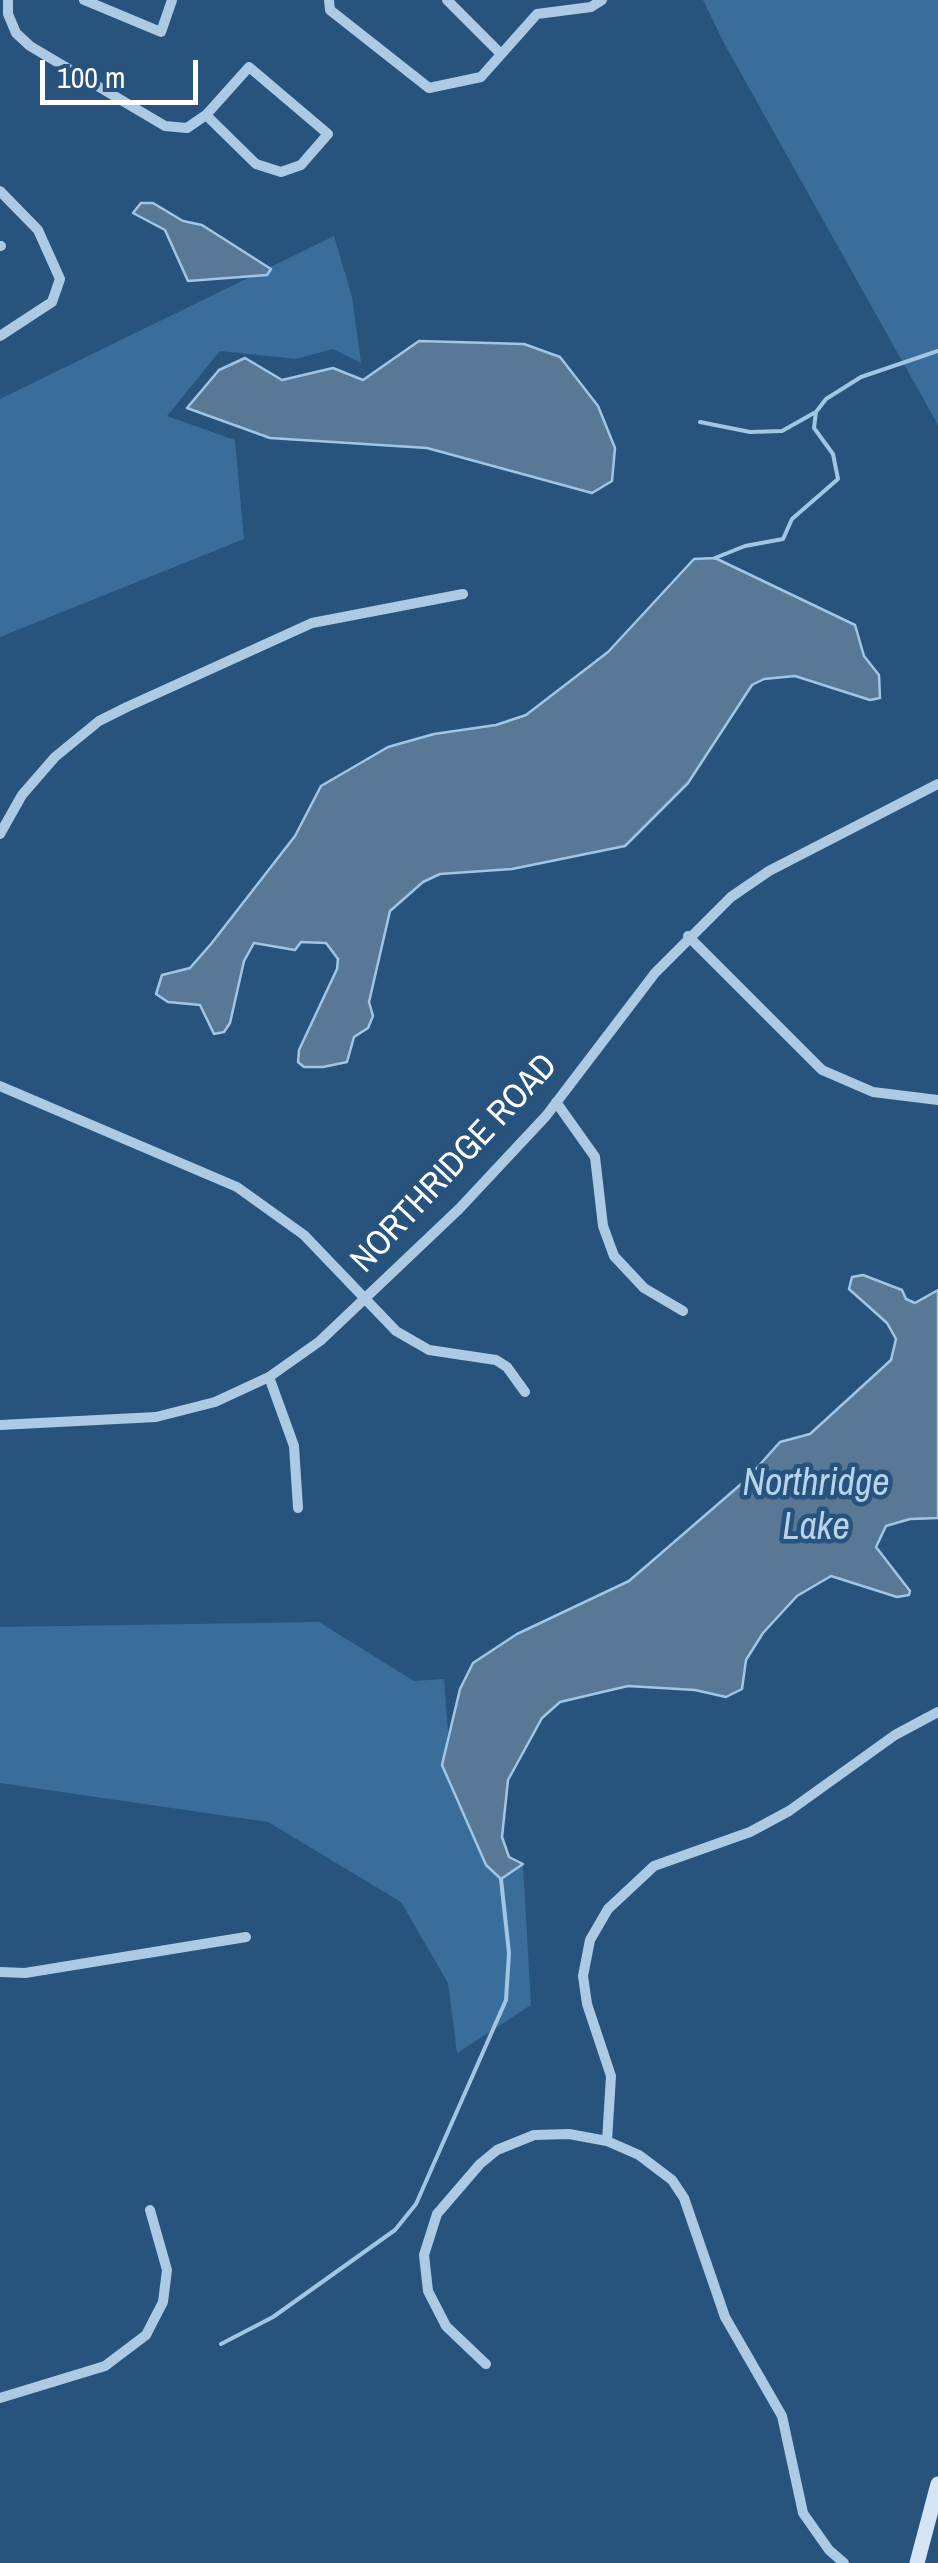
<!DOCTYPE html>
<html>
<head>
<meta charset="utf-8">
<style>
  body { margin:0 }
  #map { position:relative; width:938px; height:2563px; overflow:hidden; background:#27537d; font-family:"Archivo Narrow",sans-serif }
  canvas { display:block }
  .scale { position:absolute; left:40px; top:60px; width:158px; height:45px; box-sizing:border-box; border:5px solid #fff; border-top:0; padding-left:12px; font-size:30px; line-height:35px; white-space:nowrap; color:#fff; -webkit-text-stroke:8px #27537d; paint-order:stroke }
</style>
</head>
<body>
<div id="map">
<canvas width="938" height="2563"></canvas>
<div class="scale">100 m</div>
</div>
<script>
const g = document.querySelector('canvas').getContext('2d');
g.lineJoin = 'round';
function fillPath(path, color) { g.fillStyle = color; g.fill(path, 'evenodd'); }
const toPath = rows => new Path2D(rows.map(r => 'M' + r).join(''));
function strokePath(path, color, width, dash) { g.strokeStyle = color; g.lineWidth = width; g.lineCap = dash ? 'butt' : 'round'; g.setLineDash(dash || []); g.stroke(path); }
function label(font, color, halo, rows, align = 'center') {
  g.font = font + ' "Archivo Narrow",sans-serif'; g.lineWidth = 9; g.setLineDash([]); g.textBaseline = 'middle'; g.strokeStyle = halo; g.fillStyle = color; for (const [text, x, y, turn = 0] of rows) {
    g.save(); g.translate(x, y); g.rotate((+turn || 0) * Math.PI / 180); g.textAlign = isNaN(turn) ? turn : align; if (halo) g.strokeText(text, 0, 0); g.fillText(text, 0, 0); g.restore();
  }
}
fillPath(toPath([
  [703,0,938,0,938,425,725,45],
  [334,236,352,297,361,363,333,349,296,359,220,351,167,416,235,440,244,539,0,637,0,399],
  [319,1622,414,1681,444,1679,448,1732,442,1765,457,1803,476,1834,486,1865,501,1879,523,1864,531,2005,457,2053,448,1983,401,1902,268,1822,0,1783,0,1627]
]), '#3b6d9b');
const water = toPath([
  [141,203,153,203,183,221,202,225,271,269,267,275,188,281,165,230,133,213,141,203],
  [419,341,524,344,560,357,598,406,615,448,612,481,592,493,427,448,270,438,187,408,219,370,245,358,282,380,333,368,363,380,419,341],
  [715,558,855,625,864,656,879,675,880,698,870,700,795,676,764,679,752,685,688,783,625,846,512,869,440,874,423,882,390,911,369,1002,373,1016,368,1028,354,1037,347,1062,323,1067,304,1067,298,1062,299,1050,337,969,338,959,326,943,301,942,295,950,254,943,244,961,230,1023,224,1032,214,1034,200,1005,168,1002,156,994,162,975,190,968,211,944,295,836,321,786,388,747,434,734,496,725,526,715,608,652,694,559,715,558],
  [863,1275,902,1290,906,1299,915,1303,938,1290,938,1518,910,1519,886,1526,876,1547,910,1591,909,1595,897,1597,831,1576,797,1596,763,1633,746,1660,742,1689,726,1697,695,1690,628,1686,560,1702,542,1718,508,1780,502,1837,509,1857,523,1864,501,1879,486,1865,442,1765,460,1689,473,1663,517,1634,629,1581,747,1479,780,1442,810,1434,891,1360,896,1339,887,1323,849,1289,852,1277,863,1275]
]);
fillPath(water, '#587896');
strokePath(water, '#a1c6e5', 2.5);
strokePath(toPath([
  [700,422,750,432,782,431,814,413],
  [715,558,745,546,783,539,792,519,838,479,833,454,814,428,816,412,826,399,861,377,938,351],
  [221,2344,273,2317,395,2230,416,2204,506,2000,509,1953,501,1879]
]), '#a1c6e5', 4);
strokePath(toPath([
  [8,0,8,14,16,33,30,46,165,126,187,128,206,115,249,67,328,134,301,165,281,172,256,164,206,115],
  [84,0,161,32,172,0],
  [329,0,330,10,429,88,481,77,537,14,591,7,602,0],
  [447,0,501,54],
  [0,191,38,230,60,279,52,302,0,336],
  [0,246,1,246],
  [0,834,22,795,55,757,99,721,127,707,312,623,463,594],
  [688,936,822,1070,873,1092,938,1100],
  [0,1086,237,1187,304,1235,396,1331,429,1350,496,1360,507,1367,525,1392],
  [556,1102,595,1157,603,1226,614,1256,644,1288,683,1311],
  [269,1377,294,1446,298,1508],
  [0,1425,156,1417,215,1402,269,1377,320,1341,459,1209,546,1116,655,973,731,897,769,871,938,784],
  [0,1972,25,1973,246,1937],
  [607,2141,611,2076,587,2004,583,1976,590,1940,608,1909,654,1866,750,1832,789,1811,895,1735,938,1712],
  [486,2364,446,2326,428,2291,424,2255,437,2214,480,2164,497,2150,534,2135,569,2134,607,2141,639,2155,672,2180,684,2198,725,2317,782,2416,803,2513,829,2550,844,2563],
  [0,2398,105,2366,146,2335,163,2302,167,2270,150,2210]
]), '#adcae5', 10);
strokePath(toPath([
  [917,2563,938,2484]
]), '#d6e5f5', 15);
label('35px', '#fff', '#27537d', [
  ["NORTHRIDGE ROAD",455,1164,-47]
]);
label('italic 38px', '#b8d4ec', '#27537d', [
  ["Northridge",816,1485],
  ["Lake",816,1529]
]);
</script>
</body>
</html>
